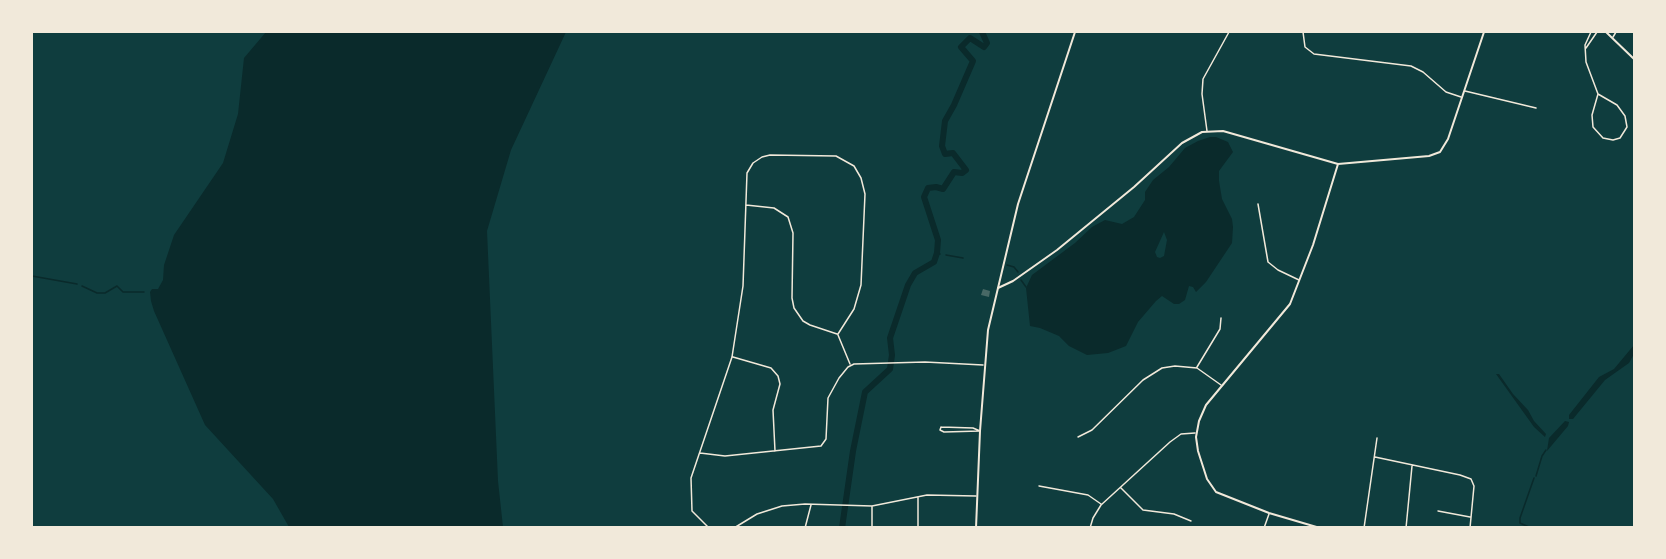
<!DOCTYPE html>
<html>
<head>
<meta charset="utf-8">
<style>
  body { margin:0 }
  #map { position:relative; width:1666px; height:559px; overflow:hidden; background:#0f3d3e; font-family:Karla,sans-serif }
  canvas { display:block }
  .frame { position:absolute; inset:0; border:33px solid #f1e9da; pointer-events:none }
</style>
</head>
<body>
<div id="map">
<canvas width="1666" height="559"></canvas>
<div class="frame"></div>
</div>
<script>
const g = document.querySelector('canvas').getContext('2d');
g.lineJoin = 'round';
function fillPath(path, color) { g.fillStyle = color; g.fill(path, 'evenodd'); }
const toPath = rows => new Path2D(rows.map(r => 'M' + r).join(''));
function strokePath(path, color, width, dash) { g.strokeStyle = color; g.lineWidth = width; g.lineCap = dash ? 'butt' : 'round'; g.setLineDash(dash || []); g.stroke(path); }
fillPath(toPath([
  [266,32,566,32,511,150,487,231,498,481,503,527,289,527,273,499,205,425,154,311,151,301,150,292,152,289,158,289,163,280,164,265,174,235,223,163,238,114,244,58],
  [1210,137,1216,137,1228,142,1233,152,1219,171,1219,181,1222,199,1232,219,1233,227,1232,243,1206,282,1196,292,1193,287,1189,286,1185,300,1179,304,1174,304,1162,296,1156,301,1138,322,1126,346,1108,353,1087,355,1069,346,1059,336,1040,328,1030,326,1026,288,1032,275,1075,243,1092,227,1105,220,1122,224,1134,217,1145,200,1145,192,1153,180,1169,167,1185,148,1198,141],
  [1164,232,1167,240,1164,256,1160,258,1157,257,1155,252],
  [1634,345,1634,354,1629,363,1605,380,1573,419,1569,419,1569,415,1599,377,1614,369],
  [1496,374,1499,374,1513,394,1528,410,1534,421,1546,434,1545,437,1534,427],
  [1565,421,1569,422,1568,426,1547,451,1549,438]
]), '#0a2a2b');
strokePath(toPath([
  [937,253,940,254],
  [946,255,963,258],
  [1007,265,1014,267,1018,272],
  [32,276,77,284],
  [1021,280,1026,287],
  [82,286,97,293,105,293,117,286,123,292,144,292],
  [1536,476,1542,456,1546,450],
  [1531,528,1520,523,1520,518,1534,478]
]), '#0a2a2b', 1.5);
strokePath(toPath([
  [842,528,853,451,865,392,890,369,892,355,890,338,908,285,915,273,934,262,937,253,938,240,924,197,928,188,936,187,943,189,954,172,962,173,966,170,953,153,945,154,942,146,945,121,954,105,973,61,961,47,970,38,984,47,987,43,982,32]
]), '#0a2a2b', 6);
fillPath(toPath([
  [983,289,990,291,989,297,981,295]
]), '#486865');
strokePath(toPath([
  [1303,32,1305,47,1314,54,1411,66,1423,72,1446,92,1461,97],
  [1591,32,1585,45,1586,62,1598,94,1592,115,1593,127,1603,138,1613,140,1620,138,1627,127,1625,116,1617,105,1598,94],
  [1613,37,1616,32],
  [1586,48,1597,32],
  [1465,91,1536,108],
  [1207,131,1202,94,1203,79,1229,32],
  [1258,204,1268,262,1278,270,1299,280],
  [746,205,774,208,788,217,793,233,792,298,794,308,803,321,810,325,837,334],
  [838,335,850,364],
  [733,357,771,368,778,376,780,384,773,410,775,451],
  [1197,367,1220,329,1221,318],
  [941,427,973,428,980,431,944,432,940,430,941,427],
  [1078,437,1092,430,1143,380,1162,368,1175,366,1197,368,1221,385],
  [700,453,725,456,821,446,826,439,828,398,839,378,848,367,854,364,925,362,983,365],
  [1375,457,1460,475,1471,479,1474,486,1470,528],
  [1039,486,1088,495,1101,504],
  [1121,488,1143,510,1174,514,1191,521],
  [1438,511,1470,517],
  [709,528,692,511,691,478,732,357,743,286,747,173,753,163,762,157,770,155,836,156,854,166,861,178,865,194,861,285,854,309,838,334],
  [734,528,757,514,782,506,805,504,872,506,927,495,976,496],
  [805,528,811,505],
  [872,528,872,507],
  [918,528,918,498],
  [1090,528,1093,518,1101,505,1170,442,1181,434,1195,433],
  [1264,528,1269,514],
  [1364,528,1377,438],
  [1406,528,1412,466]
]), '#f1e9da', 1.5);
strokePath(toPath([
  [1606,32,1634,59],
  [998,288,1013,281,1057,250,1134,187,1182,143,1202,132,1223,131,1338,164,1429,156,1440,152,1448,139,1484,32],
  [1320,528,1269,513,1216,492,1207,479,1198,451,1196,437,1199,421,1206,405,1290,304,1313,245,1338,164]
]), '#f1e9da', 2);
strokePath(toPath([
  [976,528,980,431,988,330,1018,204,1075,32]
]), '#f1e9da', 2);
</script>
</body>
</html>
